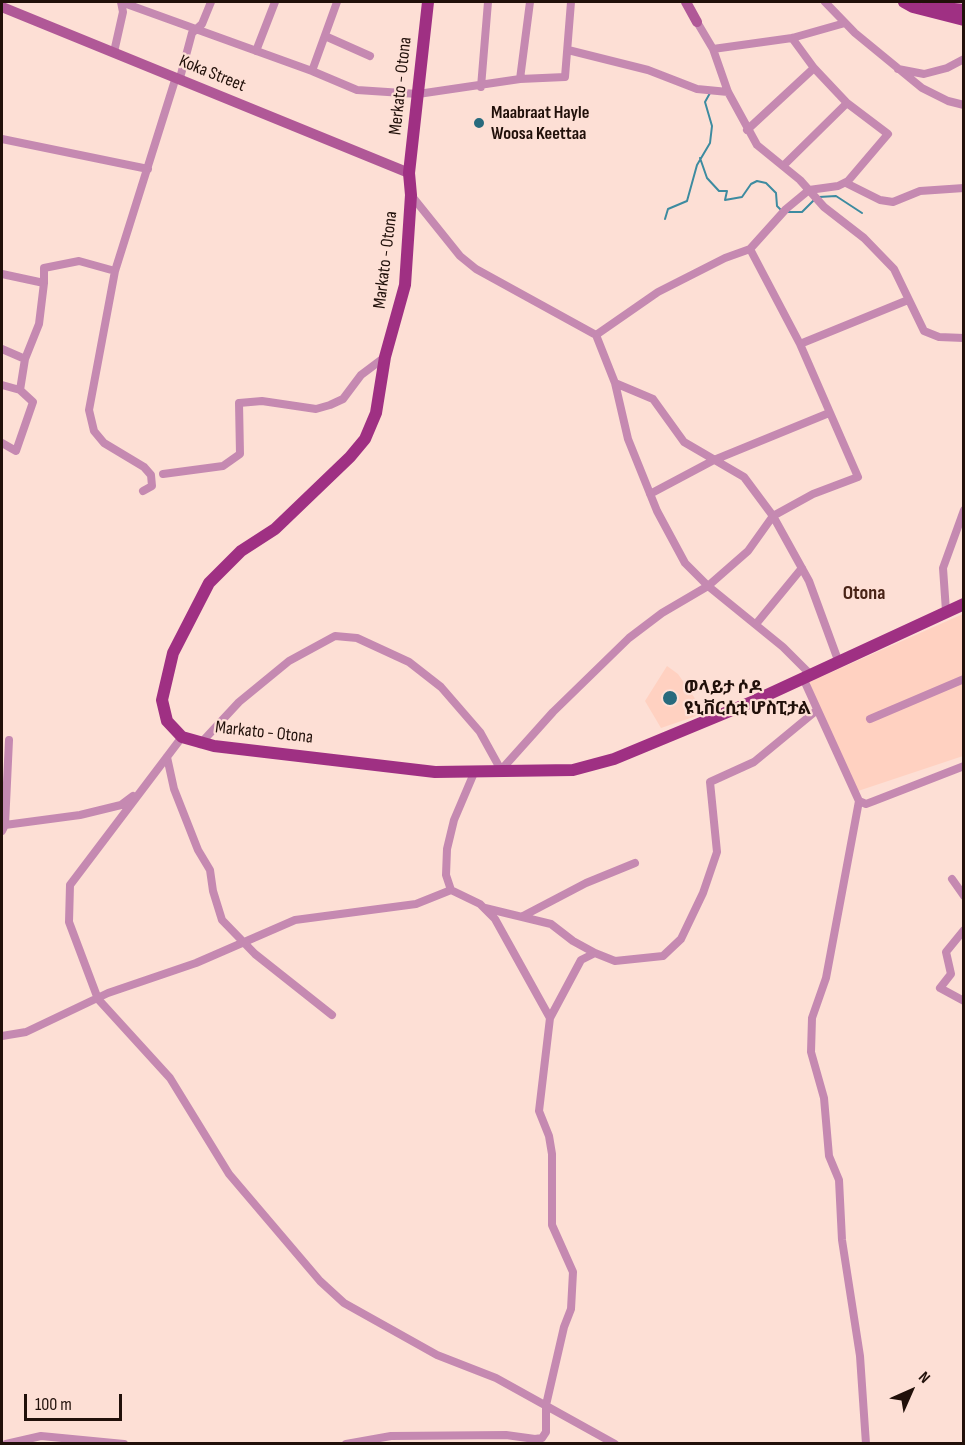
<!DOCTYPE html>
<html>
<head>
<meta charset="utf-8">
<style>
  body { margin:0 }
  #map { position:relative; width:965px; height:1445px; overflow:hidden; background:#fddfd5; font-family:"Sofia Sans Condensed",sans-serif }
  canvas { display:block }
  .frame { position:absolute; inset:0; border:3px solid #21100a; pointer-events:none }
  .north { position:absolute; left:881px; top:1361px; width:60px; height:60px; -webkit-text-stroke:4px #fddfd5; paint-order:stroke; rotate:45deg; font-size:16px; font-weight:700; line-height:24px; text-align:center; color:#21100a }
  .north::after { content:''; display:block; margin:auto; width:21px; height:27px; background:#21100a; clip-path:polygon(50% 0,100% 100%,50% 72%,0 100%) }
  .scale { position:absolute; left:24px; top:1394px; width:98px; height:27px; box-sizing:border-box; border:3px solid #21100a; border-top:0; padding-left:8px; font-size:18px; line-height:21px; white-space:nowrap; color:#21100a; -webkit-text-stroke:4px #fddfd5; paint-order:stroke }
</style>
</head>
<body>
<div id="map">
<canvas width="965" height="1445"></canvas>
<div class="frame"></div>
<div class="north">N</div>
<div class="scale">100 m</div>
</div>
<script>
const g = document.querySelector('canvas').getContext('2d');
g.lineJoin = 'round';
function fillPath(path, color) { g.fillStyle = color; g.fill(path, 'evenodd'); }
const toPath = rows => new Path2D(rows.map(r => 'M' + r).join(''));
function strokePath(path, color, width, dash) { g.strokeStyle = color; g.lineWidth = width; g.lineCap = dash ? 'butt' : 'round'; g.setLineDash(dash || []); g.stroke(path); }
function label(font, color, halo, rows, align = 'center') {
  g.font = font + ' "Sofia Sans Condensed","Noto Sans Ethiopic",sans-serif'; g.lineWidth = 4.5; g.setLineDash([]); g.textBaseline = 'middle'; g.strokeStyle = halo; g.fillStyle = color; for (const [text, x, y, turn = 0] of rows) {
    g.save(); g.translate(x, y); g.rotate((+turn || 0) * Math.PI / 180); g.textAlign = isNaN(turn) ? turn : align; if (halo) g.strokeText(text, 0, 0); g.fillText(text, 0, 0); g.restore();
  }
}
fillPath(toPath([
  [963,614,963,756,858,791,807,683],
  [667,666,678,674,705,713,661,728,645,701]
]), '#ffd1c1');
strokePath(toPath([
  [700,158,707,178,719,191,727,191,725,200,742,197,751,184,757,181,766,183,776,193,777,206,781,210],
  [819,197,836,196,862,213],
  [786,212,802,212,814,200],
  [665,219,668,209,687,201,697,165,710,143,712,126,705,102,710,93]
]), '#3d8ba0', 2);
strokePath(toPath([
  [121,2,312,71,357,90,418,94,520,79,565,77,571,2],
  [825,2,855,33,922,88,948,101,964,105],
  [697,22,713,49,728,92,757,145,800,180,824,207,864,238,894,269,924,331,939,337,964,338],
  [325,36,370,56],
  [713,49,792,38,845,23],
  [568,50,648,70,697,89,728,92],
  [256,51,275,2],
  [114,52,123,12,121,2],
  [898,69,924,74,947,68,964,59],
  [312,71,337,2],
  [180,78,192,33,202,24,211,2],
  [520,79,530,2],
  [481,87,488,2],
  [747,130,814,68,792,38],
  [2,139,148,169],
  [784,165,847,103],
  [846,183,880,200,893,202,920,191,964,188],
  [411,195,460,256,476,269,596,335,615,383,653,399,684,442,744,477,773,516,809,581,838,660],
  [750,249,800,344,858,477,813,494,773,516,748,551,708,586,783,647,810,674],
  [2,274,44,283,44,268,79,261,115,271],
  [596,335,658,292,725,258,750,249,786,209,809,190,838,186,848,181,888,134,847,103,814,68],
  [800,344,908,300],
  [2,349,25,359],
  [2,385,20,390,33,402,16,451,2,443],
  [20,390,25,359,39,324,44,283],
  [163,474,223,466,240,454,239,403,262,401,316,409,330,405,343,399,361,375,385,357],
  [143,491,152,486,151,475,144,467,104,443,94,431,89,410,115,271,176,77],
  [650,494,714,460,829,413],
  [946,611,943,568,964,510],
  [756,624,802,568],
  [803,678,859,801,866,804,874,801,964,766],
  [870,719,964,679],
  [182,737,70,885,69,922,98,999,170,1078,229,1174,320,1281,344,1303,437,1355,496,1378,615,1444],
  [200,744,239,702,289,661,335,636,357,638,409,662,441,687,480,732,501,770,553,712,629,638,662,613,708,586,685,563,657,511,628,439,615,383],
  [167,757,174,789,198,850,210,870,213,891,222,920,255,954,332,1015],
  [859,801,826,978,812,1018,811,1052,824,1098,829,1156,839,1180,842,1240,860,1356,866,1444],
  [5,825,80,815,121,805,133,796],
  [2,831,5,825,9,740],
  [952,879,964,896],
  [485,908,551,924,573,941,595,953],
  [523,916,586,883,635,863],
  [964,930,946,952,951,974,940,988,964,1001],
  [550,1018,581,960,595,953,615,961,663,956,681,939,703,893,717,852,710,782,754,762,817,710],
  [2,1036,26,1032,108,993,196,963,295,920,416,904,451,890],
  [6,1444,41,1436,124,1444],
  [346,1444,391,1436,506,1435,535,1439,542,1438,546,1432,546,1405,564,1327,571,1309,573,1272,552,1225,552,1154,549,1136,539,1111,550,1018,495,919,480,904,451,890,446,875,447,849,454,820,474,773]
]), '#c589b1', 8);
strokePath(toPath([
  [686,2,697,22],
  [2,7,409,173]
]), '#b05897', 10);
strokePath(toPath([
  [428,2,409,173,411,195,405,285,385,357,376,413,365,439,350,457,275,529,241,551,209,583,173,653,162,700,167,721,182,737,214,746,435,772,573,770,614,759,754,701,964,604],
  [904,2,913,7,964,20],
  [928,2,944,8,964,10]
]), '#9f3083', 12);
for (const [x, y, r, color] of [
  [479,123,6,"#286a7d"],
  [670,698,8,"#286a7d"]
]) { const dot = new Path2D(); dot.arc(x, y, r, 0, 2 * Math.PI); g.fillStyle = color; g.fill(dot); strokePath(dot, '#fddfd5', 2); }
label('18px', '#21100a', '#fddfd5', [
  ["Koka Street",212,74,22],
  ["Merkato - Otona",401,86,-84],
  ["Markato - Otona",386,260,-83],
  ["Markato - Otona",264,733,6]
]);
label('bold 18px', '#21100a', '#fddfd5', [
  ["Maabraat Hayle",491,113],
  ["Woosa Keettaa",491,134],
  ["ወላይታ ሶዶ",684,688],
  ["ዩኒቨርሲቲ ሆስፒታል",684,709]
], 'left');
label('bold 20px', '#492417', '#fddfd5', [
  ["Otona",864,594]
]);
</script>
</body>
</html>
